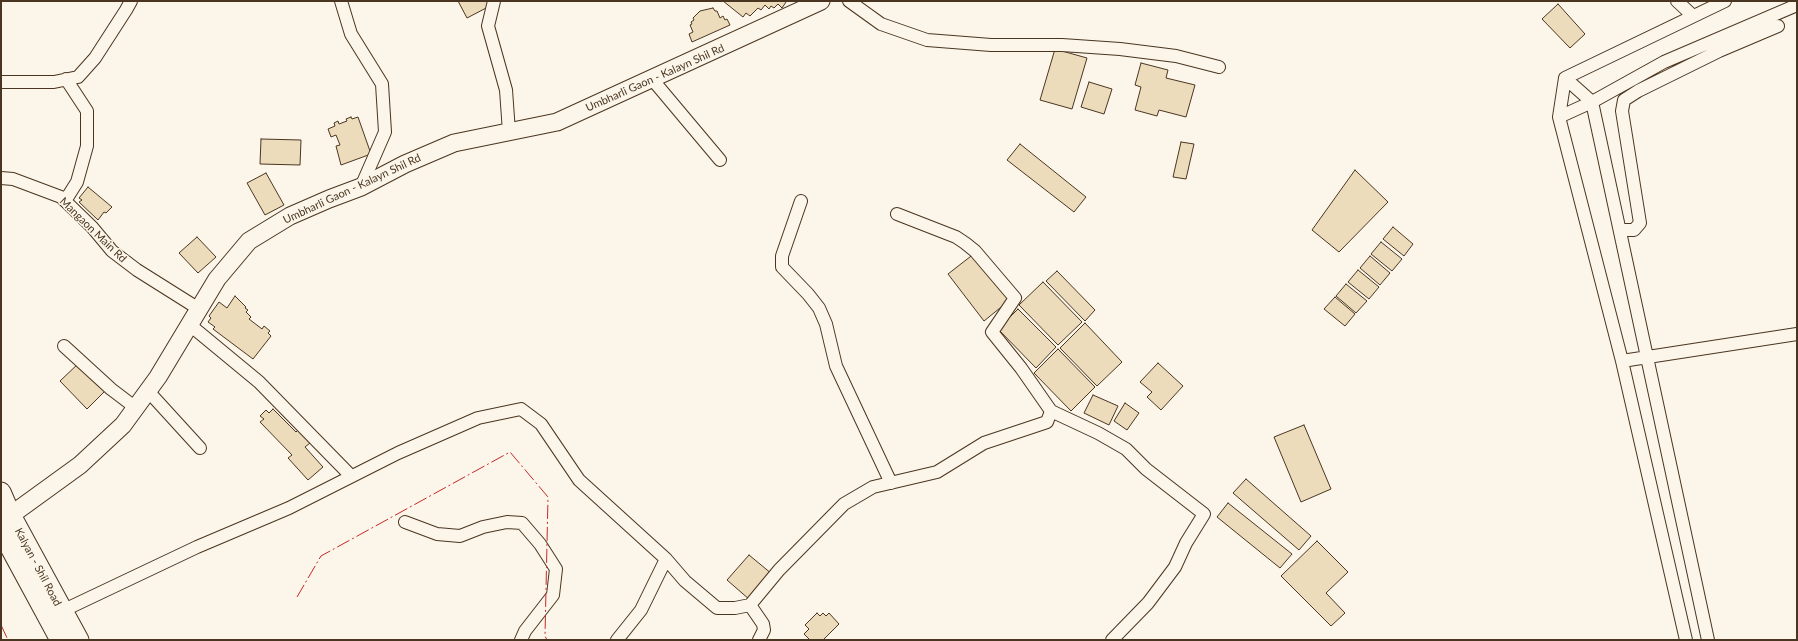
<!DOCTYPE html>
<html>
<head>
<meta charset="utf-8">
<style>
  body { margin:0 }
  #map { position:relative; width:1798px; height:641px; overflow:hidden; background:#fbf6e9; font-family:Lato,sans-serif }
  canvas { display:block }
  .frame { position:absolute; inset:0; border:2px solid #4a3520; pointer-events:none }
</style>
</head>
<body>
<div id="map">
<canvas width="1798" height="641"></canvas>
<div class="frame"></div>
</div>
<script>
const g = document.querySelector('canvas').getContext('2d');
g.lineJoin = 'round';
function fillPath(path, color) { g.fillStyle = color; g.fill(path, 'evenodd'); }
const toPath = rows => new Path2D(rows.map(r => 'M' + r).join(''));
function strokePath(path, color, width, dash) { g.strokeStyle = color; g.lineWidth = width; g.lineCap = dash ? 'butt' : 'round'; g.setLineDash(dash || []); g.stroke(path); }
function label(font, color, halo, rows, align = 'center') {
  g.font = font + ' Lato,sans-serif'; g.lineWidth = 3; g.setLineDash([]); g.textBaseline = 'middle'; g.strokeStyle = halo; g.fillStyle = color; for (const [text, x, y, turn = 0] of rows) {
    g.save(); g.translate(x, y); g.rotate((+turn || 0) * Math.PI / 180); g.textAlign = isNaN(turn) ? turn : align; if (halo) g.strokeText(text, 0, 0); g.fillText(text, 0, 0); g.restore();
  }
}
const building = toPath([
  [458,1,488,1,490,6,467,18,458,1],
  [723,1,785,1,786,2,782,8,778,4,774,8,771,6,769,9,765,5,761,10,758,8,750,16,746,13,743,17,723,1],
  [1558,4,1585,34,1570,48,1542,19,1558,4],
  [713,8,715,11,717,11,720,18,723,16,725,20,727,19,730,25,692,42,689,34,693,32,690,25,692,24,691,22,694,20,693,18,700,11,713,8],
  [1055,49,1087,58,1072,109,1040,100,1055,49],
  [1141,63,1168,70,1166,78,1195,85,1186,117,1159,110,1157,116,1135,110,1141,87,1135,85,1141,63],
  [1089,82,1112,89,1104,114,1081,107,1089,82],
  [351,117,352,119,358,117,371,154,341,165,336,146,340,145,336,135,331,137,328,129,335,126,334,123,338,121,339,124,347,121,346,119,351,117],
  [261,139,301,140,300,165,260,164,261,139],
  [1181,142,1194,144,1186,179,1173,177,1181,142],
  [1020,144,1086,197,1074,212,1007,160,1020,144],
  [1355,170,1388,202,1339,252,1312,230,1355,170],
  [266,173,284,205,265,215,247,183,266,173],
  [88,187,112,207,106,213,104,212,98,220,79,202,82,200,79,198,88,187],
  [1393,227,1413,244,1404,256,1383,239,1393,227],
  [197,237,216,257,198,273,179,253,197,237],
  [1381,242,1402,259,1392,271,1371,254,1381,242],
  [975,253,1011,299,984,321,948,274,975,253],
  [1370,256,1390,273,1380,285,1360,268,1370,256],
  [1358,270,1379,287,1369,299,1348,282,1358,270],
  [1057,271,1095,310,1085,321,1046,281,1057,271],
  [1043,282,1082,322,1058,345,1019,305,1043,282],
  [1346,284,1367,301,1356,313,1336,296,1346,284],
  [235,296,246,307,245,308,248,310,246,312,251,317,249,319,262,329,264,326,270,331,268,333,271,336,253,359,213,329,215,327,208,322,211,318,209,316,219,302,227,308,235,296],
  [1335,297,1355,314,1345,326,1324,309,1335,297],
  [1018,309,1056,347,1036,368,998,329,1018,309],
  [1085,323,1122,362,1097,386,1060,348,1085,323],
  [1058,349,1095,387,1071,411,1034,373,1058,349],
  [80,362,107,389,87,409,60,381,80,362],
  [1158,363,1183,386,1161,410,1147,397,1152,392,1140,382,1158,363],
  [1093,395,1118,406,1109,425,1084,413,1093,395],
  [1125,403,1139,413,1127,430,1114,421,1125,403],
  [273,409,296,432,298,430,310,443,305,447,323,467,308,480,288,458,292,455,260,422,264,419,260,416,266,410,269,413,273,409],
  [1304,425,1331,489,1301,502,1274,437,1304,425],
  [1246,479,1311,536,1299,550,1233,493,1246,479],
  [1228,503,1292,554,1280,568,1217,517,1228,503],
  [1317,541,1348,572,1326,593,1345,613,1331,626,1281,576,1317,541],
  [749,555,772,574,750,600,727,580,749,555],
  [817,613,820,616,823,613,826,616,829,613,839,624,823,640,810,640,804,634,809,629,805,625,817,613]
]);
fillPath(building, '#ecdcbc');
strokePath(building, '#4a3520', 1);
const street = toPath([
  [341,1,351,34,382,84,385,132,361,187],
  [494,1,488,26,506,90,509,132],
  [849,1,881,24,927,40,991,45,1062,45,1120,49,1176,56,1219,67],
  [1677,1,1693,16],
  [1565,78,1592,102,1708,640],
  [652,79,720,160],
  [1,82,54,82,78,77,95,58,126,10,131,1],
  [1559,117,1592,102,1664,62,1797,5],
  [1,178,13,179,61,197,92,227,112,251,137,270,199,309],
  [65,201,77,182,87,146,87,111,66,79],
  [801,201,782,256,782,267,808,294,819,308,826,324,836,366,891,483],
  [1620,230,1634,230,1640,223,1622,111,1624,100,1638,91,1719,51,1778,26],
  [190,325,259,382,351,476],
  [64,346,111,389,136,408],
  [1622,361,1797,334],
  [148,391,200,448],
  [1051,411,1098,433,1126,449,1146,469,1204,514,1186,543,1175,567,1148,603,1112,640],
  [405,522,437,534,460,536,483,527,507,522,522,523,540,544,556,569,553,595,525,631,521,640],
  [750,605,763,624,764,630,759,640],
  [62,611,197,547,289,508,398,453,478,418,521,409,541,424,579,480,666,559,685,581,717,608,735,608,750,605,779,570,844,504,873,487,937,472,984,443,1047,422,1051,411,1021,368,992,332,1015,298,975,251,965,243,956,237,897,214],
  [617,640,641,610,666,559],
  [1686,640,1622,361,1559,117,1565,78,1725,1]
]);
const secondary = toPath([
  [1,521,11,515,80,465,123,425,158,377,217,279,249,241,290,216,329,199,361,187,405,164,454,143,557,122,821,1]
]);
const primary = toPath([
  [1,492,11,515,79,640],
  [1,531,60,640]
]);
strokePath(street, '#4a3520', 14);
strokePath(secondary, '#4a3520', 19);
strokePath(primary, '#4a3520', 21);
strokePath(street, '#fbf6e9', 12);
strokePath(secondary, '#fbf6e9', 17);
strokePath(primary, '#fbf6e9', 19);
strokePath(toPath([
  [297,597,321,556,510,452,548,497,545,636,547,640],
  [1,625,8,640]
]), '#c62828', 1, [14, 3, 2, 3]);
label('11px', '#4a3520', '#fbf6e9', [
  ["Umbharli Gaon - Kalayn Shil Rd",655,78,-24],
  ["Umbharli Gaon - Kalayn Shil Rd",352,189,-25],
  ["Mangaon Main Rd",93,230,44],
  ["Kalyan - Shil Road",38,567,62]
]);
</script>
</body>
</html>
